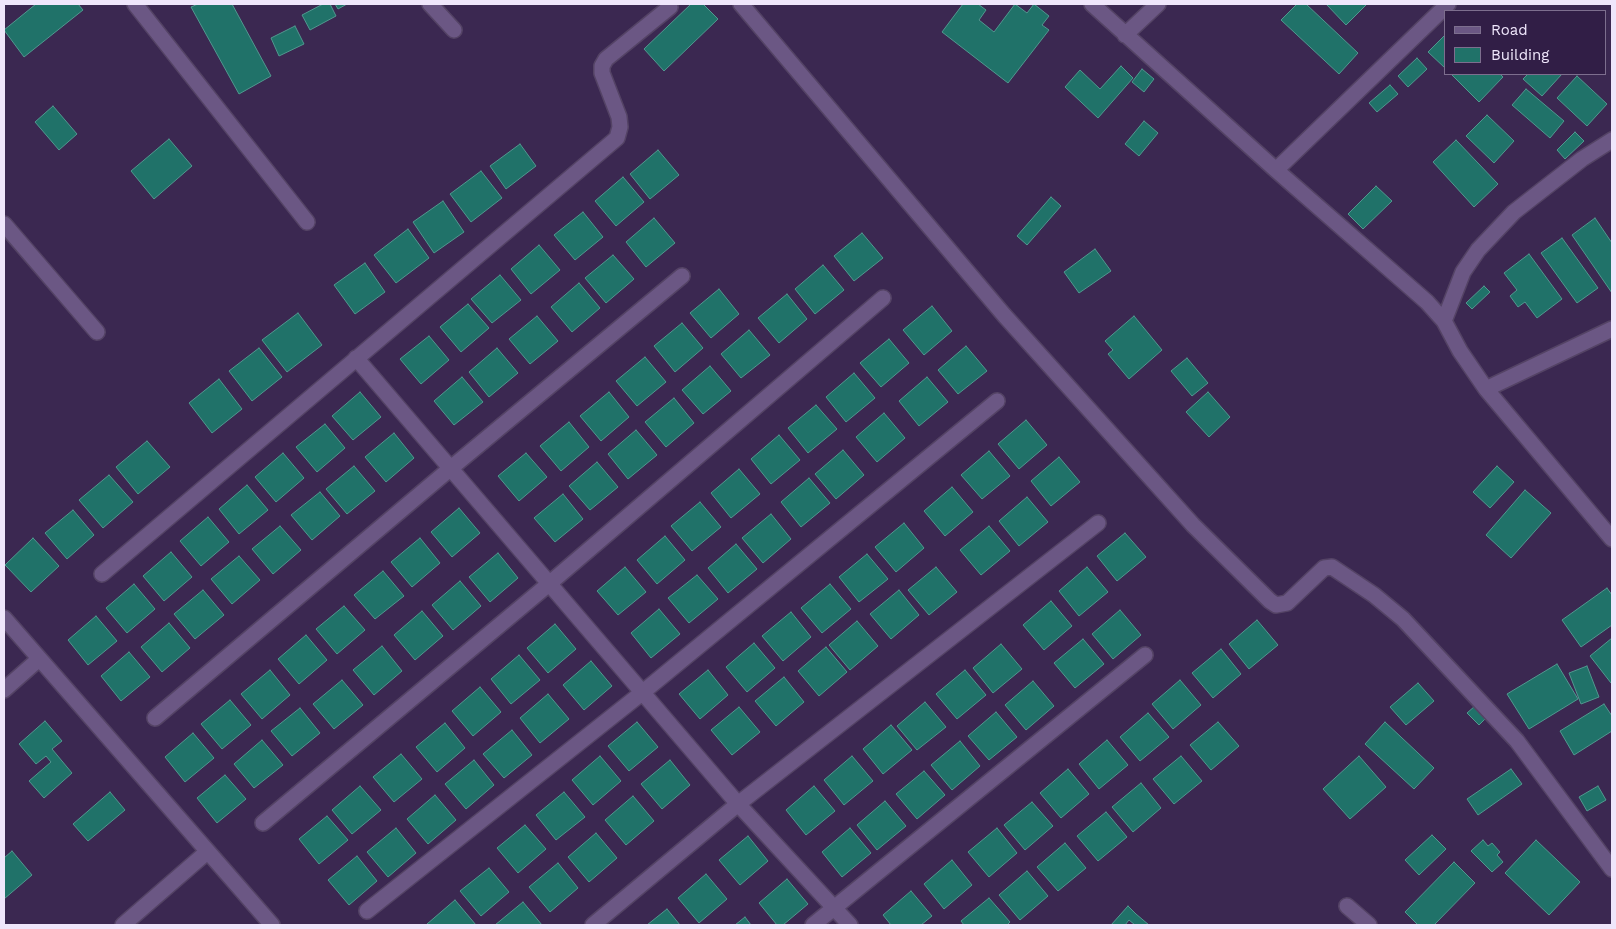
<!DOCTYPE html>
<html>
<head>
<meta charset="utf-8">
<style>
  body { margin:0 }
  #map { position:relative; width:1616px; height:929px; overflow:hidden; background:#3b2851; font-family:"Work Sans",sans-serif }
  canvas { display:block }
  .frame { position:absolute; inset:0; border:5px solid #efe6fb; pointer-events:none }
  .legend { position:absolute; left:1444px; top:10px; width:162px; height:65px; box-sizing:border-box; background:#311e46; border:1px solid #7d6e8e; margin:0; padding:6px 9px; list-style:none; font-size:15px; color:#efe6fb }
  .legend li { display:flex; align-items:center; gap:10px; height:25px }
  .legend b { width:25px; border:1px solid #7d6e8e }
</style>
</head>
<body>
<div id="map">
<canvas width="1616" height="929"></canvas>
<div class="frame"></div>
<ul class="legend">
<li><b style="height:6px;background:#6b5784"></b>Road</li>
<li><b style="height:14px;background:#207269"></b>Building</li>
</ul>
</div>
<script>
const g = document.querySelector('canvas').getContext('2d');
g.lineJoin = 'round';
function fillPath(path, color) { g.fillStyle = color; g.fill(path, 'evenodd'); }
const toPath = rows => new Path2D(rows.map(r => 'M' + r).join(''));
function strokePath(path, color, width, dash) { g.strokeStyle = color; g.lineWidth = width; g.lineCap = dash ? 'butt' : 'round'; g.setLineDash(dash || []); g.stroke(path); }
const building = toPath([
  [36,4,78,4,83,10,24,57,4,30,36,4],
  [198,4,232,4,271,76,239,94,191,7,198,4],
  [323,4,330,4,336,16,310,30,302,15,323,4],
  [335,4,347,4,338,9,335,4],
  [691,4,703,4,718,19,664,71,644,49,691,4],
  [963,4,978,4,986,10,979,20,994,32,1015,4,1027,13,1034,4,1049,16,1042,25,1049,30,1008,83,942,32,963,4],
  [1297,4,1306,4,1358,53,1339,74,1281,20,1297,4],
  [1326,4,1367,4,1346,25,1326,4],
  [295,26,304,44,279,56,271,38,295,26],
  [1445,35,1445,68,1428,52,1445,35],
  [1417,58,1427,69,1408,87,1398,76,1417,58],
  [1121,66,1133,78,1098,118,1065,87,1080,70,1100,89,1121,66],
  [1142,69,1154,79,1144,92,1132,82,1142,69],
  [1451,74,1500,74,1503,77,1479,102,1451,74],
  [1528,74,1562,74,1542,96,1523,79,1528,74],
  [1577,76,1607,104,1587,126,1557,98,1577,76],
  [1390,85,1398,94,1377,112,1369,103,1390,85],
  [1526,89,1564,121,1550,138,1512,105,1526,89],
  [53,106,77,134,59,150,35,122,53,106],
  [1487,115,1514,141,1494,163,1466,136,1487,115],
  [1144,121,1158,133,1139,156,1125,144,1144,121],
  [1575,132,1584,141,1565,159,1557,150,1575,132],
  [169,139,192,166,154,199,131,171,169,139],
  [1456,140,1498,184,1474,207,1433,162,1456,140],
  [520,144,536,166,506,189,490,166,520,144],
  [658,150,679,175,650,199,630,174,658,150],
  [481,171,502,198,471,222,450,194,481,171],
  [623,177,644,202,616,226,595,201,623,177],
  [1376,186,1392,201,1363,229,1348,214,1376,186],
  [1051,197,1061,206,1027,245,1017,236,1051,197],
  [443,201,464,232,434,253,413,222,443,201],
  [583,212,603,237,575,260,554,235,583,212],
  [654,218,675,243,646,267,626,242,654,218],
  [1595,218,1612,243,1612,293,1572,235,1595,218],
  [408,229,429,258,396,283,374,255,408,229],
  [862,233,883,258,854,281,834,256,862,233],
  [1562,238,1598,288,1577,303,1541,253,1562,238],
  [539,245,560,270,531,294,511,269,539,245],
  [1095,249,1111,271,1079,293,1064,272,1095,249],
  [1529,254,1562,299,1537,318,1525,302,1518,307,1510,296,1517,290,1504,273,1529,254],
  [613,255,634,279,606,303,585,278,613,255],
  [365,263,385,292,355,314,334,285,365,263],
  [823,265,844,290,815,314,795,289,823,265],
  [500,275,521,300,492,323,471,299,500,275],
  [579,283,600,308,572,332,551,307,579,283],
  [1484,286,1490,292,1472,309,1466,303,1484,286],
  [719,289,739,314,711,338,690,313,719,289],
  [787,294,807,319,779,343,758,318,787,294],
  [468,304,489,328,461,352,440,327,468,304],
  [932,306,952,331,924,355,903,330,932,306],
  [298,313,322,345,287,372,262,340,298,313],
  [537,316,558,341,530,364,509,339,537,316],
  [1134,316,1162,350,1129,379,1108,354,1113,350,1105,341,1134,316],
  [682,323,703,348,675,372,654,346,682,323],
  [749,330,770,355,741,378,721,354,749,330],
  [429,336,449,360,421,384,400,359,429,336],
  [889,339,909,363,881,387,860,363,889,339],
  [966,346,987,371,958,394,938,370,966,346],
  [259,348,282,377,252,401,229,371,259,348],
  [497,348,518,373,489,397,469,372,497,348],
  [645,357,666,382,637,406,616,381,645,357],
  [1187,358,1208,383,1192,396,1171,371,1187,358],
  [710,366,731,391,703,414,682,390,710,366],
  [854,373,875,398,846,422,826,397,854,373],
  [462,377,483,402,454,425,434,401,462,377],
  [927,377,948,402,919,426,899,401,927,377],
  [219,379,242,409,212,433,189,403,219,379],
  [360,392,381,417,353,440,332,416,360,392],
  [609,392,629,417,601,441,580,416,609,392],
  [1208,392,1230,417,1209,437,1186,412,1208,392],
  [674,398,694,423,666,447,645,422,674,398],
  [816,405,837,429,808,453,788,428,816,405],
  [884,413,905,438,877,462,856,437,884,413],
  [1026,420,1047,445,1019,469,998,444,1026,420],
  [569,422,589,447,561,471,540,446,569,422],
  [325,424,345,448,317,472,296,447,325,424],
  [636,430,657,455,628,479,608,454,636,430],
  [394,433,414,458,386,482,365,457,394,433],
  [779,435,800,460,771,484,751,459,779,435],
  [147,441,170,467,138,494,116,467,147,441],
  [843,450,864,475,836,499,815,474,843,450],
  [989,451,1010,476,982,499,961,475,989,451],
  [283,453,304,478,276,502,255,477,283,453],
  [526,453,547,477,519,501,498,476,526,453],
  [1059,457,1080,482,1051,506,1031,481,1059,457],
  [597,462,618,487,590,510,569,486,597,462],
  [354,466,375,491,347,514,326,489,354,466],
  [1497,466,1514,482,1490,508,1473,492,1497,466],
  [739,469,760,494,731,518,711,493,739,469],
  [109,475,133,502,103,528,79,500,109,475],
  [809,478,830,503,801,527,781,502,809,478],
  [247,485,268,510,239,534,219,509,247,485],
  [952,487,973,512,945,536,924,511,952,487],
  [1525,490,1551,513,1511,558,1486,535,1525,490],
  [320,492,340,516,312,540,291,515,320,492],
  [563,494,583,519,555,542,534,518,563,494],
  [1027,497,1048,522,1019,546,999,521,1027,497],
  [700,502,721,527,692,551,671,526,700,502],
  [459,508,480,533,452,557,431,532,459,508],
  [73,510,94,535,67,559,45,533,73,510],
  [771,514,791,539,763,563,742,538,771,514],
  [208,517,229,542,201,566,180,541,208,517],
  [904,523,924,548,896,572,875,547,904,523],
  [280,526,301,550,273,574,252,549,280,526],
  [989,526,1010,551,981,575,960,550,989,526],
  [1125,533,1146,557,1117,581,1097,556,1125,533],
  [665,536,685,560,657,584,637,560,665,536],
  [33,538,59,566,31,592,5,565,33,538],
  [420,538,440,563,412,587,391,562,420,538],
  [736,544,757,569,728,593,708,568,736,544],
  [171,552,192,577,164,601,143,576,171,552],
  [498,553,518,578,490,602,469,577,498,553],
  [867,554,888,579,859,602,839,577,867,554],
  [239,556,260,580,232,604,211,579,239,556],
  [625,567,646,592,618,615,597,591,625,567],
  [936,567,957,592,929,615,908,590,936,567],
  [1087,567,1108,592,1079,616,1059,591,1087,567],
  [383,571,404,596,375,619,354,595,383,571],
  [697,575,718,599,689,623,668,598,697,575],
  [460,581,481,606,453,630,432,605,460,581],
  [134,584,155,609,127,633,106,608,134,584],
  [830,584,851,609,822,633,801,608,830,584],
  [1607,588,1612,595,1612,625,1581,647,1562,620,1607,588],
  [203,590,224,615,195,639,174,614,203,590],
  [899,590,919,615,891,639,870,614,899,590],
  [1051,601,1072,626,1044,650,1023,625,1051,601],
  [344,606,365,630,337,654,316,629,344,606],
  [659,609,680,634,651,658,631,633,659,609],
  [1120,610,1141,635,1113,659,1092,634,1120,610],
  [422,611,443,636,415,660,394,635,422,611],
  [791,612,811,637,783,661,762,636,791,612],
  [96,616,117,641,88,665,68,640,96,616],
  [1257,620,1278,645,1249,669,1229,644,1257,620],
  [857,621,878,646,850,670,829,645,857,621],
  [169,623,190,648,162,672,141,647,169,623],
  [555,624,576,649,548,673,527,648,555,624],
  [306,635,327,660,299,684,278,659,306,635],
  [1612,638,1612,682,1611,683,1590,656,1612,638],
  [1083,639,1104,664,1075,688,1054,663,1083,639],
  [754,643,775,668,747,692,726,667,754,643],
  [1001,644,1022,669,993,693,973,668,1001,644],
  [382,646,402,671,374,695,353,670,382,646],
  [826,647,847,672,819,696,798,671,826,647],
  [1221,649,1241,674,1213,698,1192,673,1221,649],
  [129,652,150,677,121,701,101,676,129,652],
  [519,655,540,680,511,704,491,679,519,655],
  [591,661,612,686,584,710,563,685,591,661],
  [1557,664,1578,699,1529,729,1507,694,1557,664],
  [1587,666,1599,697,1581,704,1569,673,1587,666],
  [270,670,290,695,262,719,241,694,270,670],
  [708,670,728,695,700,719,679,694,708,670],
  [965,670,986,695,957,719,936,694,965,670],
  [784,677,804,702,776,726,755,701,784,677],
  [342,680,363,705,334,729,313,704,342,680],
  [1180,680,1201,705,1173,729,1152,704,1180,680],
  [1033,681,1054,706,1026,730,1005,705,1033,681],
  [1418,683,1434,701,1406,725,1390,707,1418,683],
  [480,687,501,712,473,736,452,711,480,687],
  [548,694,569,719,540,743,520,718,548,694],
  [230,700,251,725,222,749,201,724,230,700],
  [925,702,946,727,917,750,897,726,925,702],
  [1604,704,1612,716,1612,731,1574,755,1560,731,1604,704],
  [1475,706,1486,718,1479,725,1467,713,1475,706],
  [739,707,760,732,732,755,711,730,739,707],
  [300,708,320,733,292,756,271,731,300,708],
  [996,712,1017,737,989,760,968,736,996,712],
  [1148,713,1169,737,1140,761,1120,737,1148,713],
  [45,721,62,741,52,749,72,773,44,798,29,781,51,762,46,756,36,764,19,744,45,721],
  [637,722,658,747,629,771,608,746,637,722],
  [1218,722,1239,746,1211,770,1190,745,1218,722],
  [1385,722,1434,768,1414,789,1365,744,1385,722],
  [445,723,465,748,437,772,416,747,445,723],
  [891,725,912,750,883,774,863,749,891,725],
  [512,730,532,755,504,778,483,754,512,730],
  [193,733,214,758,185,782,165,757,193,733],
  [262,740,283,765,254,788,234,764,262,740],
  [1107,740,1128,765,1099,789,1079,764,1107,740],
  [960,741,980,766,952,790,931,765,960,741],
  [401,754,422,779,394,802,373,777,401,754],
  [600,756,621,781,593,805,572,780,600,756],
  [852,756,873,781,844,805,824,780,852,756],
  [1181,756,1202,781,1174,804,1153,779,1181,756],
  [1359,756,1386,787,1350,819,1323,789,1359,756],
  [474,760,494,785,466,809,445,784,474,760],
  [670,760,690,785,662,809,641,784,670,760],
  [1068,769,1089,794,1061,818,1040,793,1068,769],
  [1511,769,1522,784,1478,815,1467,799,1511,769],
  [924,771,945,795,917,819,896,794,924,771],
  [225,775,246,799,217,823,197,798,225,775],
  [1141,783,1161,808,1133,832,1112,807,1141,783],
  [360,786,381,810,352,834,332,810,360,786],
  [814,786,835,811,806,835,786,810,814,786],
  [1598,786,1606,800,1587,811,1579,797,1598,786],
  [110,792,125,810,88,841,73,824,110,792],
  [564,792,585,817,556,840,536,815,564,792],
  [435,795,456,820,428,844,407,819,435,795],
  [633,796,654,821,626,845,605,820,633,796],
  [885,801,906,826,877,850,857,825,885,801],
  [1032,802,1053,826,1025,850,1004,825,1032,802],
  [1106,812,1127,837,1098,861,1077,836,1106,812],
  [327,816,348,840,319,864,299,839,327,816],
  [525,825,546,849,518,873,497,848,525,825],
  [396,828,416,853,388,877,367,852,396,828],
  [850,828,871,853,842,877,822,852,850,828],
  [997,828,1017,853,989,877,968,852,997,828],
  [596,833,617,858,589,882,568,857,596,833],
  [1432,835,1446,849,1419,875,1405,860,1432,835],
  [748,836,768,861,740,885,719,860,748,836],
  [1483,840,1488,846,1492,843,1500,852,1497,855,1503,862,1492,872,1471,851,1483,840],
  [1536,840,1580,882,1549,915,1505,873,1536,840],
  [1065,843,1086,868,1058,891,1037,867,1065,843],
  [12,851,32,875,4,899,4,858,12,851],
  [357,856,377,881,349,905,328,880,357,856],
  [952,860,972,885,944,909,924,884,952,860],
  [1454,862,1475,883,1434,925,1418,925,1405,912,1454,862],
  [558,863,578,888,550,912,529,887,558,863],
  [489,868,509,892,481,916,460,891,489,868],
  [1027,871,1048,896,1020,920,999,895,1027,871],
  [706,874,727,899,699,923,678,898,706,874],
  [787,879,808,904,783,925,777,925,759,903,787,879],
  [911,891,932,916,921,925,891,925,883,915,911,891],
  [989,898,1010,922,1007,925,964,925,961,921,989,898],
  [455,900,476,925,428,925,427,924,455,900],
  [523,902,542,925,495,925,523,902],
  [1128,906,1136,914,1149,925,1135,925,1129,920,1125,925,1111,925,1128,906],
  [667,909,680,925,647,925,667,909],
  [745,917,751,925,735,925,745,917]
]);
fillPath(building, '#207269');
strokePath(building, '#51988f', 1);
const street = toPath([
  [135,4,307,222],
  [430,4,454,30],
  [741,4,1004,315,1193,525,1270,601,1276,605,1287,603,1324,568,1332,567,1374,595,1403,619,1517,741,1612,869],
  [1092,4,1276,170,1427,302,1444,321,1460,351,1486,389,1612,539],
  [1125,35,1158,4],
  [1276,170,1448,4],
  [4,224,97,332],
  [1444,321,1463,272,1478,250,1514,212,1582,159,1612,140],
  [356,358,738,804,850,925],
  [1486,389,1612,329],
  [102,574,617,138,620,127,619,117,602,73,602,66,606,59,670,7],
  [4,618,272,925],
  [4,690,39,659],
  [155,718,451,468,682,276],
  [263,823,550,583,883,298],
  [1347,906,1369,925],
  [367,911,643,692,997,401],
  [123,925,207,852],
  [593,925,738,804,1098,523],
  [813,925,1145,655]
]);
strokePath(street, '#544365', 18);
strokePath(street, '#6b5784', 15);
</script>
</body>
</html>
